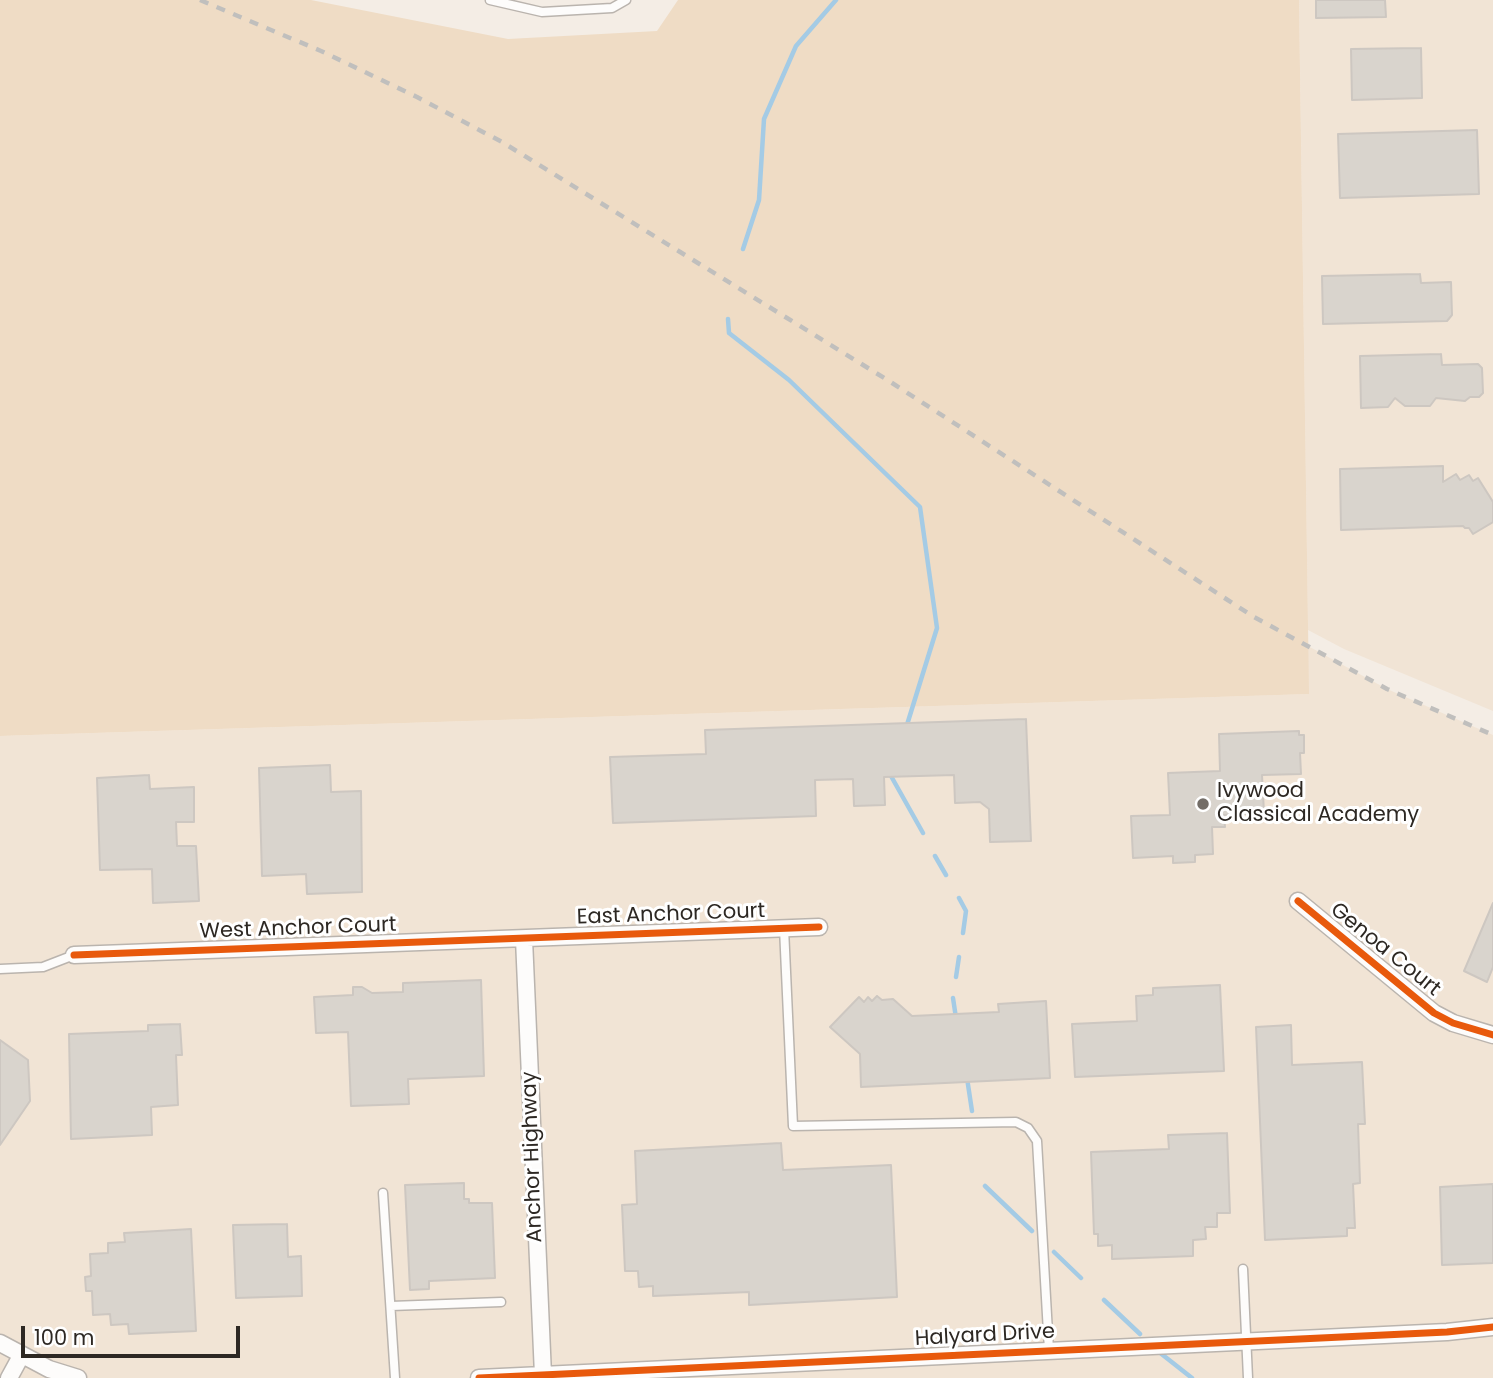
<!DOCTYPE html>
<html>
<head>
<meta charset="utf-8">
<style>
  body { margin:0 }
  #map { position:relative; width:1493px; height:1378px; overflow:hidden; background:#f4ede5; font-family:Poppins,sans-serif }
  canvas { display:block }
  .scale { position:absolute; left:21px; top:1326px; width:219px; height:32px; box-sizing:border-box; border:4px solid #2d2823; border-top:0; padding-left:9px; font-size:21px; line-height:24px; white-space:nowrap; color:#2d2823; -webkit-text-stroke:5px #fff; paint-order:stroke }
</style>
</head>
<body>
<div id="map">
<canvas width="1493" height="1378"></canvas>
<div class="scale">100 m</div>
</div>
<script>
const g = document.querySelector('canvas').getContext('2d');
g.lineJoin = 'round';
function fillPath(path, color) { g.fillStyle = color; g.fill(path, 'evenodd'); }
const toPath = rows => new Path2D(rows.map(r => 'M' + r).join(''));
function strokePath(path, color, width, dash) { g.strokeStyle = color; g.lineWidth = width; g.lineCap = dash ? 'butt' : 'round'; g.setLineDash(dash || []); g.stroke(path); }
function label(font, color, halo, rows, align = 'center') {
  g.font = font + ' Poppins,sans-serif'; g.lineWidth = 6; g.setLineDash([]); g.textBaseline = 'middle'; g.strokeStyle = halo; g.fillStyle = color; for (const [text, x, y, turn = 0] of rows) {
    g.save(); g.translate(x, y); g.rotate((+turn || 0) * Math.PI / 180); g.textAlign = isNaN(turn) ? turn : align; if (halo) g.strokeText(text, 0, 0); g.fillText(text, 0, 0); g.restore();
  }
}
fillPath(toPath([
  [1299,0,1493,0,1493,711,1344,649,1308,630],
  [1308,646,1387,689,1493,735,1493,1378,0,1378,0,736,1308,694]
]), '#f1e4d5');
fillPath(toPath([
  [0,0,311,0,508,39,657,31,678,0,1299,0,1309,694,0,736]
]), '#efdcc5');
strokePath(toPath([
  [743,249,759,200,764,119,796,46,836,0],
  [728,319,729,333,789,380,920,507,937,628,906,728],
  [892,773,891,776,923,833],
  [935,856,946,875],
  [959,898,966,911,963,933],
  [956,977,959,957],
  [953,998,956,1018],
  [967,1078,972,1111],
  [985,1186,1032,1231],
  [1054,1252,1081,1278],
  [1104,1300,1140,1334],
  [1159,1352,1192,1378]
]), '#a4cbe5', 4.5);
const building = toPath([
  [1316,0,1385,0,1386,17,1316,18,1316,0],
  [1421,48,1422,98,1352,100,1351,49,1421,48],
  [1477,130,1479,194,1340,198,1338,134,1477,130],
  [1420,274,1421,283,1451,282,1452,315,1447,321,1323,324,1322,276,1420,274],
  [1441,354,1442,365,1478,364,1482,368,1483,393,1479,397,1470,397,1465,401,1436,398,1430,406,1405,406,1395,398,1388,407,1361,408,1360,356,1441,354],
  [1443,466,1443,482,1456,474,1460,480,1469,475,1473,481,1478,478,1493,502,1493,522,1473,534,1469,528,1465,528,1463,526,1341,530,1340,469,1443,466],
  [1026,719,1031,841,990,842,989,809,980,802,955,803,954,775,884,777,885,805,854,806,853,779,815,780,816,816,613,823,610,757,706,754,705,730,1026,719],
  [1299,731,1299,735,1304,735,1304,753,1300,753,1301,774,1262,775,1264,813,1224,815,1225,827,1212,827,1213,854,1195,855,1195,862,1173,863,1173,856,1133,858,1131,816,1170,815,1168,773,1220,771,1219,734,1299,731],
  [330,765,331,792,361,791,362,892,307,894,306,874,262,876,259,768,330,765],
  [149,775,150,789,194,787,194,822,176,822,177,846,196,846,199,901,153,903,152,869,100,870,97,778,149,775],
  [1493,903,1493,967,1487,982,1464,971,1493,903],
  [481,980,484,1076,408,1079,409,1104,351,1106,348,1032,316,1033,314,997,353,995,353,987,362,987,372,993,403,992,403,983,481,980],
  [1220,985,1224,1071,1075,1077,1072,1024,1137,1021,1136,996,1153,995,1153,988,1220,985],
  [877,996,882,1000,893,999,912,1016,999,1012,998,1004,1046,1001,1050,1078,861,1087,860,1054,830,1027,859,997,864,1002,868,997,872,1001,877,996],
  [180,1024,182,1055,176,1055,178,1105,151,1107,152,1135,71,1139,69,1034,148,1031,148,1025,180,1024],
  [1291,1025,1292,1065,1362,1062,1365,1124,1358,1124,1360,1183,1353,1184,1355,1228,1347,1228,1347,1236,1265,1240,1256,1027,1291,1025],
  [0,1040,28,1060,30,1101,0,1145,0,1040],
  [1227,1133,1230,1213,1217,1213,1217,1227,1205,1227,1206,1239,1193,1240,1193,1256,1112,1259,1112,1245,1098,1246,1098,1234,1094,1234,1091,1152,1169,1149,1168,1135,1227,1133],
  [781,1143,783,1170,891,1165,897,1297,749,1305,749,1292,653,1296,653,1286,639,1287,638,1271,625,1271,622,1205,637,1204,635,1151,781,1143],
  [464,1183,464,1199,469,1199,469,1203,492,1203,495,1278,429,1281,429,1289,410,1290,405,1185,464,1183],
  [1493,1184,1493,1263,1442,1265,1440,1187,1493,1184],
  [287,1224,288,1257,301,1256,302,1296,236,1298,233,1225,287,1224],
  [191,1229,196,1331,129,1334,128,1324,111,1325,110,1314,93,1315,92,1291,86,1291,85,1277,91,1276,90,1254,108,1253,108,1243,125,1242,124,1233,191,1229]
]);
fillPath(building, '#d9d4cd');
strokePath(building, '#cdc7c1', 2);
const service = toPath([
  [490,0,542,12,612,8,626,0],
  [784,928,793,1126,1016,1122,1028,1128,1037,1141,1049,1350],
  [0,969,43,967,74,955],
  [383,1193,395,1378],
  [1243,1269,1248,1378],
  [391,1306,501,1302]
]);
const minor = toPath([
  [1298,901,1434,1013,1453,1023,1493,1035],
  [524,939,543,1375],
  [74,955,819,927],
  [0,1343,49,1369,78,1378],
  [9,1378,21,1356],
  [479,1378,1447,1332,1493,1327]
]);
strokePath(service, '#bab4ae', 11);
strokePath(minor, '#bab4ae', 19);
strokePath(service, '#fdfcfb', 8);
strokePath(minor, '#fdfcfb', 16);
strokePath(toPath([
  [200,0,321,51,417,97,502,142,889,381,1254,617,1387,689,1493,735]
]), '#c0bfbd', 4.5, [9, 9]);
strokePath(toPath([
  [1298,901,1434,1013,1453,1023,1493,1035],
  [74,955,819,927],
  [479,1378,1447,1332,1493,1327]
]), '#e8590c', 7);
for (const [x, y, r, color] of [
  [1203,804,7,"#736d67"]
]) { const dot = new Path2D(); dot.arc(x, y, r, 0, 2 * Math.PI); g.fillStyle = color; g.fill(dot); strokePath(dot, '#fff', 2.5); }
label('21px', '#2d2823', '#fff', [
  ["Ivywood",1217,792],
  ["Classical Academy",1217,816]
], 'left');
label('21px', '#2d2823', '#fff', [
  ["East Anchor Court",671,915,-2],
  ["West Anchor Court",298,929,-2],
  ["Genoa Court",1385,950,39],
  ["Anchor Highway",533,1157,-92],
  ["Halyard Drive",985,1336,-3]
]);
</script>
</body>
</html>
